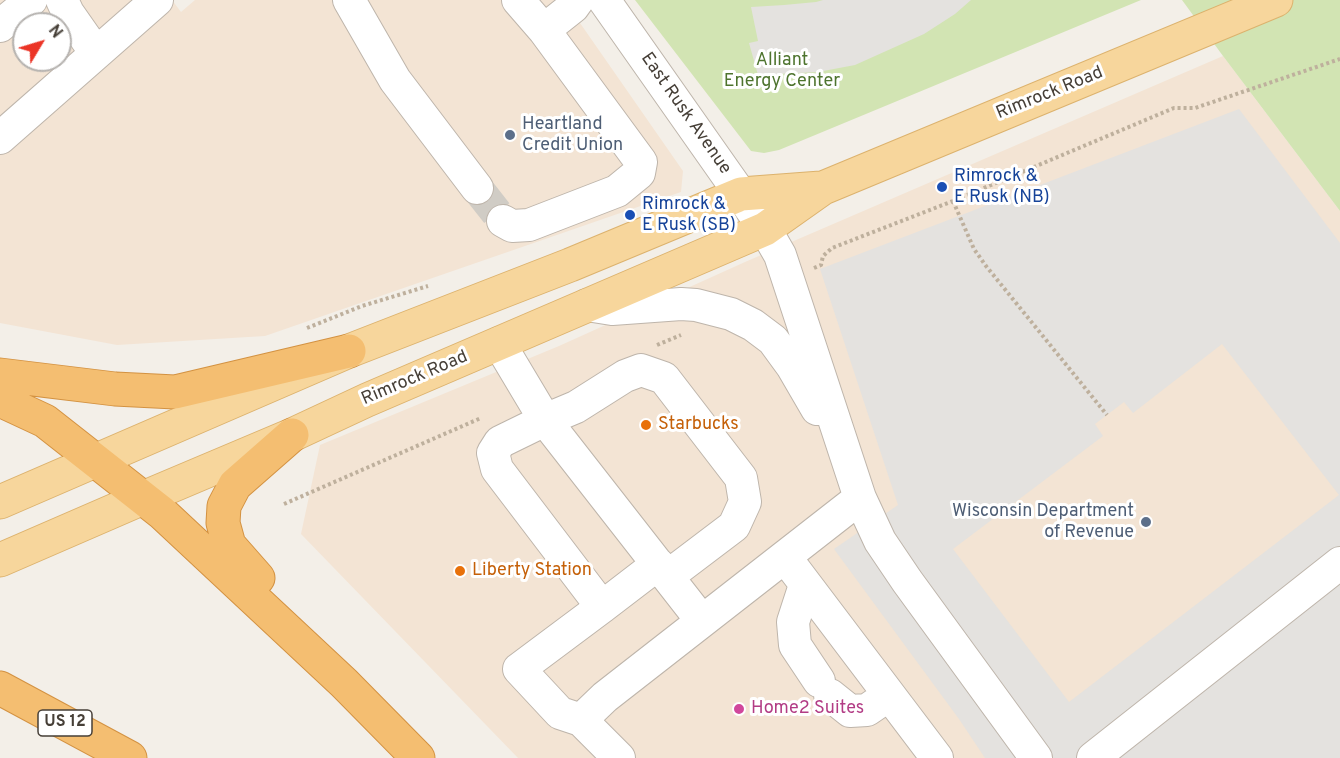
<!DOCTYPE html>
<html>
<head>
<meta charset="utf-8">
<style>
  body { margin:0 }
  #map { position:relative; width:1340px; height:758px; overflow:hidden; background:#f3efe8; font-family:Overpass,sans-serif }
  canvas { display:block }
  .north { position:absolute; left:12px; top:12px; width:60px; height:60px; box-sizing:border-box; background:#fff; border:2px solid #b5b2af; border-radius:50%; rotate:52deg; font-size:16px; font-weight:700; line-height:24px; text-align:center; color:#463f37 }
  .north::after { content:''; display:block; margin:auto; width:21px; height:27px; background:#eb3426; clip-path:polygon(50% 0,100% 100%,50% 72%,0 100%) }
</style>
</head>
<body>
<div id="map">
<canvas width="1340" height="758"></canvas>
<div class="north">N</div>
</div>
<script>
const g = document.querySelector('canvas').getContext('2d');
g.lineJoin = 'round';
function fillPath(path, color) { g.fillStyle = color; g.fill(path, 'evenodd'); }
const toPath = rows => new Path2D(rows.map(r => 'M' + r).join(''));
function strokePath(path, color, width, dash) { g.strokeStyle = color; g.lineWidth = width; g.lineCap = dash ? 'butt' : 'round'; g.setLineDash(dash || []); g.stroke(path); }
function label(font, color, halo, rows, align = 'center') {
  g.font = font + ' Overpass,sans-serif'; g.lineWidth = 6; g.setLineDash([]); g.textBaseline = 'middle'; g.strokeStyle = halo; g.fillStyle = color; for (const [text, x, y, turn = 0] of rows) {
    g.save(); g.translate(x, y); g.rotate((+turn || 0) * Math.PI / 180); g.textAlign = isNaN(turn) ? turn : align; if (halo) g.strokeText(text, 0, 0); g.fillText(text, 0, 0); g.restore();
  }
}
fillPath(toPath([
  [0,0,172,0,181,12,195,0,564,0,683,171,681,192,265,336,117,345,0,323],
  [24,24,60,24,60,60,24,60],
  [1223,56,1340,211,1340,758,518,758,301,534,320,445,559,346,745,262]
]), '#f3e4d4');
fillPath(toPath([
  [635,0,1141,0,779,150,764,153,751,151],
  [1182,0,1340,0,1340,211,1223,56]
]), '#d2e4b3');
fillPath(toPath([
  [823,0,971,0,955,14,924,34,855,65,818,72,758,75,749,43,758,41,751,7,784,5,816,2],
  [1239,109,1340,243,1340,758,985,758,959,719,834,549,898,505,820,269],
  [1222,344,1339,495,1069,702,953,549,1103,436,1095,424,1124,402,1133,413]
]), '#e4e2df');
strokePath(toPath([
  [477,188,503,221]
]), '#d0ccc5', 32, [32, 16]);
const minor = toPath([
  [62,0,68,13,96,53],
  [349,0,395,80,477,188],
  [518,0,544,30,573,7,578,0],
  [604,0,765,229,780,255,860,498,880,541,907,581,1036,758],
  [0,26,31,0],
  [0,138,157,0],
  [503,221,512,226,529,225,617,191,639,173,641,162,544,30],
  [587,305,612,309,681,304,696,305,731,314,753,325,773,340,792,366,817,409],
  [499,343,545,420,702,621],
  [785,557,937,758],
  [805,585,793,622,795,645,819,681],
  [602,607,497,469,493,453,500,442,545,420,576,407,625,376,641,370,664,378,741,478,745,502,734,526,668,576],
  [830,695,850,711,867,710,889,695],
  [581,720,560,713,519,669,602,607,658,564],
  [619,758,581,720,605,697,860,498],
  [1093,758,1340,563]
]);
const major = toPath([
  [0,502,349,351,570,265,741,194,821,188],
  [0,560,143,498,292,435,367,400,765,229,823,188,1276,0]
]);
const highway = toPath([
  [0,375,115,389,175,392,349,351],
  [0,400,45,421,162,513,344,683,418,758],
  [258,578,229,545,223,523,224,506,235,485,292,435],
  [0,688,130,758]
]);
strokePath(minor, '#beb5ab', 34);
strokePath(major, '#dcb26d', 35);
strokePath(highway, '#d39242', 35);
strokePath(toPath([
  [953,201,974,249,986,266,1107,415],
  [814,268,821,265,823,256,832,248,953,201,1174,108,1195,108,1340,59],
  [307,328,362,306,428,286],
  [657,345,681,335],
  [284,504,481,418]
]), '#beb09d', 4, [3, 3]);
strokePath(minor, '#fff', 32);
strokePath(major, '#f7d69c', 33);
strokePath(highway, '#f4be71', 33);
for (const [x, y, r, color] of [
  [510,135,6,"#5c6f8a"],
  [942,187,6,"#1a4fb4"],
  [630,215,6,"#1a4fb4"],
  [646,425,6,"#e8710a"],
  [1146,522,6,"#5c6f8a"],
  [460,571,6,"#e8710a"],
  [739,709,6,"#d1479c"]
]) { const dot = new Path2D(); dot.arc(x, y, r, 0, 2 * Math.PI); g.fillStyle = color; g.fill(dot); strokePath(dot, '#fff', 2); }
for (const [x, y, w] of [
  [65,723,54]
]) { const box = new Path2D(); box.roundRect(x - w / 2, y - 13, w, 26, 4.5); g.fillStyle = '#fff'; g.fill(box); strokePath(box, '#463f37', 1.5); }
label('bold 16px', '#463f37', null, [
  ["US 12",65,723]
]);
label('18px', '#4e742e', '#fff', [
  ["Alliant",782,61],
  ["Energy Center",782,82]
]);
label('18px', '#463f37', '#fff', [
  ["Rimrock Road",1050,94,-22],
  ["East Rusk Avenue",685,114,55],
  ["Rimrock Road",415,379,-23]
]);
label('18px', '#4e5e75', '#fff', [
  ["Heartland",522,125],
  ["Credit Union",522,146],
  ["Wisconsin Department",1134,512,"right"],
  ["of Revenue",1134,533,"right"]
], 'left');
label('18px', '#164399', '#fff', [
  ["Rimrock &",954,177],
  ["E Rusk (NB)",954,198],
  ["Rimrock &",642,205],
  ["E Rusk (SB)",642,226]
], 'left');
label('18px', '#c56008', '#fff', [
  ["Starbucks",658,425],
  ["Liberty Station",472,571]
], 'left');
label('18px', '#b23c85', '#fff', [
  ["Home2 Suites",751,709]
], 'left');
</script>
</body>
</html>
